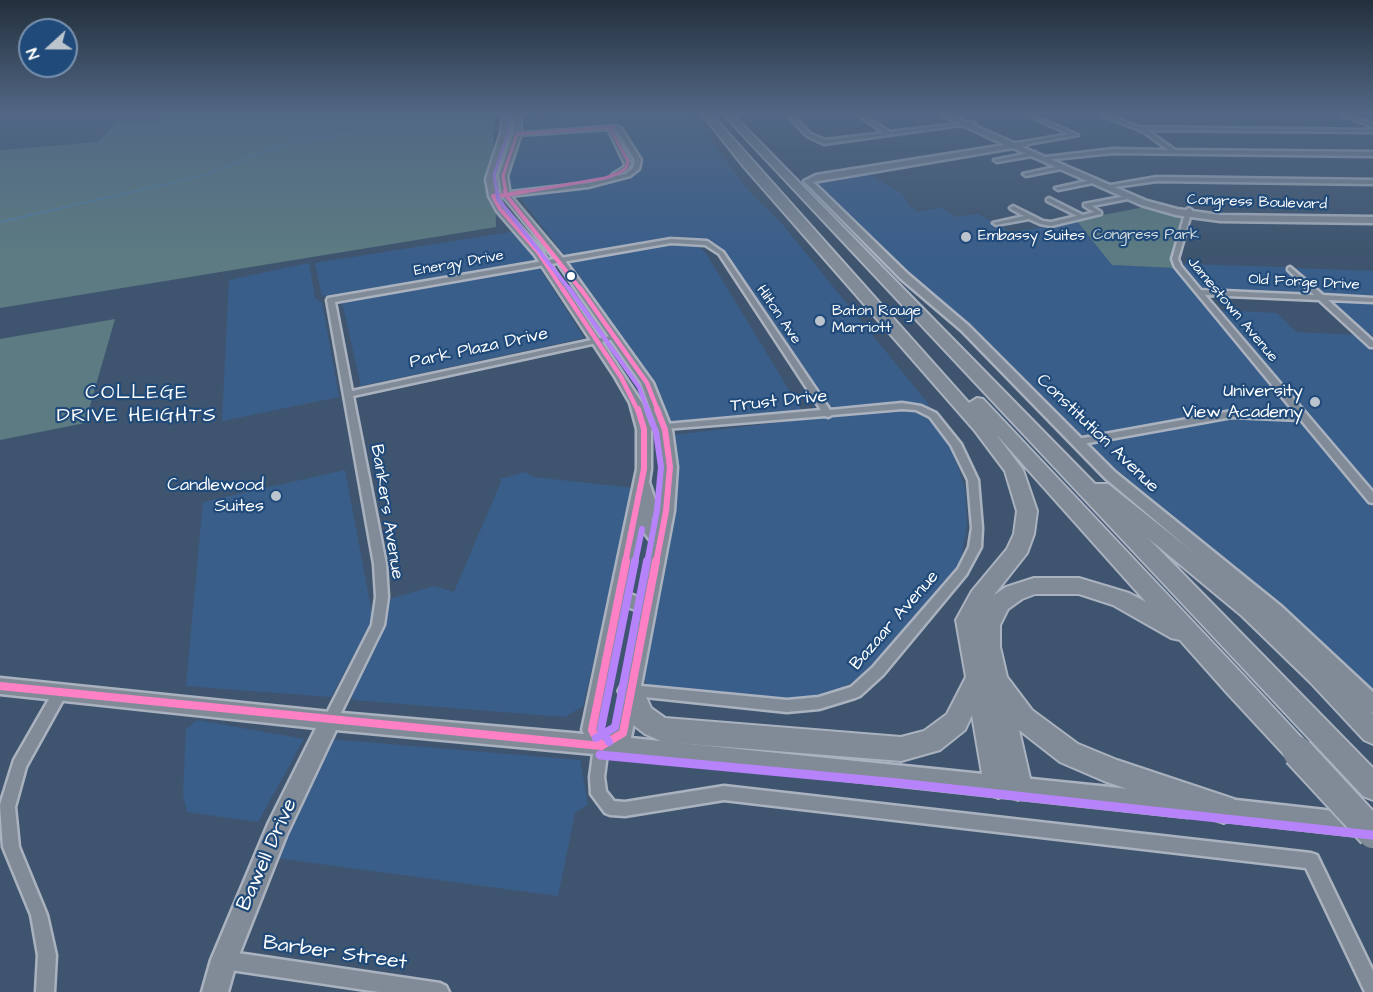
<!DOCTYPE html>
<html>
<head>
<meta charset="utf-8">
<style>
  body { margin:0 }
  #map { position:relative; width:1373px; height:992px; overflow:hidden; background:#3f556f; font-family:"Architects Daughter",sans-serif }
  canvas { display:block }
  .north { position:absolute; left:18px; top:18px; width:60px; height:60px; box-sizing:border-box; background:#1f4a7a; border:2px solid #7992af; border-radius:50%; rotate:249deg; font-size:16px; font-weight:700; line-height:24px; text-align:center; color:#fff }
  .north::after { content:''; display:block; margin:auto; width:21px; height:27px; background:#bcc4cd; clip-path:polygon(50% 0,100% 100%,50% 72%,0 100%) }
</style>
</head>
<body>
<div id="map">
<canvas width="1373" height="992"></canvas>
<div class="north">N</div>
</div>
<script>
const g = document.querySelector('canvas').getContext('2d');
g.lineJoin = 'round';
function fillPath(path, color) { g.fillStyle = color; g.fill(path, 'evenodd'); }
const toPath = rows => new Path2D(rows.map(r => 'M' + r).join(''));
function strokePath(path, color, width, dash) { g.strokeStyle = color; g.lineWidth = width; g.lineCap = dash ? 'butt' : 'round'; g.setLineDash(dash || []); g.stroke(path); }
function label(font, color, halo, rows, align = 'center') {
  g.font = font + ' "Architects Daughter",sans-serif'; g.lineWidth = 4.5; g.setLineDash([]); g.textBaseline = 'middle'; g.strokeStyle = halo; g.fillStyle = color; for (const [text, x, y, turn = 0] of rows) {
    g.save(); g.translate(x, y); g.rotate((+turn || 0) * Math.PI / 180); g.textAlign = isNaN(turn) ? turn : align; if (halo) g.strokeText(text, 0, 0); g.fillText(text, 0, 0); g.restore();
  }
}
fillPath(toPath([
  [559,115,691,115,749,191,783,225,930,406,828,414,721,253,707,243,709,240,675,236,564,255,521,199,531,193,510,196,507,189,510,164,523,128],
  [861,170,903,194,909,205,918,212,941,207,957,217,978,214,1012,233,1076,220,1112,265,1174,268,1205,306,1213,309,1304,417,1247,414,1077,442,808,181],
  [517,231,537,259,530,263,322,296,315,263],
  [673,243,694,243,705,252,802,411,671,424,569,262],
  [309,263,315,298,322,303,339,397,222,421,229,280],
  [1180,264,1284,267,1312,293,1206,290,1198,287],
  [539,267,584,338,361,386,342,302],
  [1293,268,1373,271,1373,298,1324,295],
  [1337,300,1373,302,1373,335,1367,335,1336,306,1332,302],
  [1219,310,1277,313,1296,332,1357,335,1373,350,1373,491],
  [899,408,924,415,950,441,965,489,967,526,960,563,873,666,863,676,830,694,790,700,650,688,640,674,674,435],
  [1247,417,1291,419,1305,425,1373,507,1373,696,1132,490,1090,446,1096,442],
  [345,470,373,619,331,697,186,686,203,502],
  [526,472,533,477,634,488,583,706,565,717,353,700,351,693,384,628,389,599,434,586,454,592,501,482,499,479],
  [197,720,304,739,258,822,187,812,183,794,186,729],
  [341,740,580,760,588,804,575,813,558,896,276,858,328,741]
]), '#3a5e8a');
fillPath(toPath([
  [160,115,493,115,496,227,0,308,0,150,98,142,118,121,160,121],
  [1150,206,1184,217,1170,259,1174,268,1112,265,1076,220],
  [115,319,85,423,0,440,0,339]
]), '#5c7b82');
strokePath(toPath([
  [0,222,206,175,271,149,305,139,364,133,491,131,533,115]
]), '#5380a4', 1.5);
const street = toPath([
  [787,115,792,115,811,134,825,140,884,133,858,115,863,115,890,132,973,122,975,123,824,144,807,136,787,115],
  [1026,115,1032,115,1078,135,1022,145,1024,142,1070,134,1026,115],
  [1102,115,1108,115,1139,127,1373,130,1373,132,1147,130,1175,150,1373,152,1373,156,1113,153,1044,160,1046,157,1113,149,1168,150,1144,132,1102,115],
  [1342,115,1348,115,1373,124,1373,127,1342,115],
  [616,126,621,128,641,160,639,169,630,176,588,187,493,198,490,196,493,194,588,183,615,177,612,175,613,174,624,167,625,164,608,129,517,135,515,134,616,126],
  [614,129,617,130,635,160,633,168,626,174,617,176,628,169,631,164,613,130,614,129],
  [1035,152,1037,155,997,162,994,160,1035,152],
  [1064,165,1066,166,1066,168,1026,176,1023,174,1064,165],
  [1157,177,1373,180,1373,184,1157,181,1108,188,1105,186,1157,177],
  [1096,179,1098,180,1098,182,1058,190,1055,188,1096,179],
  [1131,195,1134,197,1133,198,1092,206,1101,212,1101,214,1051,226,1040,224,1029,219,996,225,993,223,1024,216,1011,209,1010,208,1013,206,1043,221,1051,222,1077,216,1047,201,1047,199,1049,198,1083,215,1094,212,1084,206,1084,204,1131,195],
  [1189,208,1192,210,1178,259,1181,266,1201,290,1314,295,1288,270,1288,268,1290,267,1323,295,1373,298,1373,302,1328,300,1373,341,1373,347,1370,347,1319,300,1205,295,1373,492,1373,503,1369,502,1301,420,1232,417,1077,445,1072,442,1077,439,1232,411,1296,414,1175,267,1172,259,1186,210,1189,208],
  [671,239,707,241,723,252,830,410,902,403,921,406,936,413,961,444,978,480,982,528,981,547,966,575,883,675,860,696,855,698,819,709,787,712,626,695,624,691,626,687,631,685,787,700,819,697,851,687,873,667,958,569,969,547,972,528,968,480,951,445,930,417,916,410,902,409,832,415,828,417,825,416,641,431,639,429,641,427,644,426,821,410,719,254,705,245,671,243,335,302,352,391,615,335,619,337,615,339,353,396,386,564,388,597,384,625,335,725,330,727,325,725,323,721,372,625,376,597,374,564,327,300,328,298,671,239],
  [61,685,66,687,68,691,26,767,15,807,19,847,47,915,56,955,54,992,36,992,38,955,31,915,3,847,0,805,14,760,56,687,61,685],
  [601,739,606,741,608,746,604,777,606,791,614,801,625,802,724,786,1311,853,1317,855,1373,971,1373,992,1365,992,1306,868,724,800,625,816,610,815,605,813,591,794,590,777,594,746,596,741,601,739],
  [224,951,440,983,446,986,449,992,379,992,224,969,218,966,215,960,218,954,224,951]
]);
const secondary = toPath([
  [503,115,509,115,509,133,494,179,497,196,504,208,541,250,642,403,651,429,651,469,649,482,658,509,663,467,658,430,641,383,557,262,502,195,499,176,513,134,514,115,520,115,521,134,507,176,510,195,563,258,653,383,672,430,677,467,674,511,631,738,1188,795,1196,799,1199,806,1196,813,1188,817,701,764,336,730,286,836,237,960,228,992,202,992,211,960,269,822,316,728,0,694,0,678,330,712,584,734,582,730,637,469,637,429,630,403,615,377,534,254,497,211,489,196,486,179,501,133,503,115],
  [651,518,657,520,656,525,651,518],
  [640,527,652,543,640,598,628,593,640,527],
  [625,606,638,611,614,728,605,733,602,729,625,606],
  [941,115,950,115,1014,143,1027,142,1027,146,1022,147,1147,201,1177,209,1220,215,1373,217,1373,223,1220,221,1176,215,1141,205,1013,148,813,182,908,274,969,326,1115,472,1282,607,1373,692,1373,713,1366,710,1270,617,1105,478,961,330,900,278,804,181,816,175,1005,145,941,115],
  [1218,798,1361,814,1369,817,1372,825,1369,833,1361,836,1218,820,1210,817,1207,809,1210,801,1218,798]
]);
const highway = toPath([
  [703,115,712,115,969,403,977,398,983,399,1245,677,1248,685,1245,693,1236,696,1227,693,1180,640,1171,638,1113,605,1079,594,1035,594,1022,599,1008,609,1000,625,1000,647,1007,677,1032,710,1078,744,1117,760,1234,799,1238,809,1234,819,1224,823,1104,781,1060,762,1019,730,1032,787,1028,796,1018,800,1007,795,998,798,988,794,984,785,972,715,965,730,940,750,901,761,663,742,645,734,632,724,618,691,622,683,631,680,640,683,651,708,665,718,901,737,924,731,947,714,966,677,956,620,972,591,1007,549,1014,534,1017,511,1005,471,975,431,744,167,703,115],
  [996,434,1146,602,1129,593,1079,578,1034,578,1006,587,994,595,1027,553,1034,534,1037,511,1023,470,996,434],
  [724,115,733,115,1095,484,1108,484,1258,604,1328,668,1373,714,1373,744,1364,740,1310,682,1242,616,1148,538,1373,768,1373,800,1363,796,724,115]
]);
strokePath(street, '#a9b2be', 5);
strokePath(secondary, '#a9b2be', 5);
strokePath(highway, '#a9b2be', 4);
fillPath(street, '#818b97');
fillPath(secondary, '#818b97');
fillPath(highway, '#818b97');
const highwayBridgeFar1 = toPath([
  [1236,685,1300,754]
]);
const highwayBridge = toPath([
  [1298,752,1373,833]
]);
strokePath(highwayBridgeFar1, '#a9b2be', 28, []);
strokePath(highwayBridge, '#a9b2be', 34, []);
strokePath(highwayBridgeFar1, '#818b97', 24);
strokePath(highwayBridge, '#818b97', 30);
strokePath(toPath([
  [506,193,503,176,517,134,614,127,610,129,628,161,626,168,619,173,605,178,518,193]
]), '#ff80c5', 3);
strokePath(toPath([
  [505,191,506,195,527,191],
  [563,290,538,252,500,209,493,196,506,195,581,290]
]), '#ff80c5', 4);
strokePath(toPath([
  [562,288,621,377,638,411],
  [580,288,647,383,658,411]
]), '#ff80c5', 4.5);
strokePath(toPath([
  [625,563,644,469,644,429,638,409],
  [656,563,666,511,670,467,665,430,657,409]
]), '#ff80c5', 6);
strokePath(toPath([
  [626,561,592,730,601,746,623,733,656,561],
  [0,686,601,746]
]), '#ff80c5', 8);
strokePath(toPath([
  [497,193,494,175,508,133,508,115]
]), '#b683fb', 3);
strokePath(toPath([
  [497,191,498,199,570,290]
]), '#b683fb', 4);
strokePath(toPath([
  [569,288,639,387,648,411]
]), '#b683fb', 4.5);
strokePath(toPath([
  [635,563,642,529],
  [647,563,657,510,661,467,656,432,647,409]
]), '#b683fb', 6);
strokePath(toPath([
  [596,738,615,727,647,561],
  [609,742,601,729,635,561]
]), '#b683fb', 8);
strokePath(toPath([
  [600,755,898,783,1372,835]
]), '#b683fb', 9);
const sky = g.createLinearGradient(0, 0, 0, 254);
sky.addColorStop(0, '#232f3d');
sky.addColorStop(0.45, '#526885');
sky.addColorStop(1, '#52688500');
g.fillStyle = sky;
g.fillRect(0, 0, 1373, 254);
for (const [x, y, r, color] of [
  [966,237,6,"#bcc4cd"],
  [571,276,5,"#fff"],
  [820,321,6,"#bcc4cd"],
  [1315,402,6,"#bcc4cd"],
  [276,496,6,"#bcc4cd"]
]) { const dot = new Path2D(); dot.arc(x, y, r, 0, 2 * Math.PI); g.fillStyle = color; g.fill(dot); strokePath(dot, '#1f4a7a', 2); }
label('15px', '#fff', '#1f4a7a', [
  ["Congress Boulevard",1257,203,2],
  ["Energy Drive",459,264,-10],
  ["Old Forge Drive",1304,283,3],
  ["Jamestown Avenue",1232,310,50],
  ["Hilton Ave",778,315,56]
]);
label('15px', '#d7e0e0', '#1f4a7a', [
  ["Congress Park",1146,236]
]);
label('15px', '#fff', '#1f4a7a', [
  ["Embassy Suites",978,237],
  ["Baton Rouge",832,312],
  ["Marriott",832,329]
], 'left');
label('18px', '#fff', '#1f4a7a', [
  ["Park Plaza Drive",479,349,-12],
  ["Trust Drive",779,402,-6],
  ["Constitution Avenue",1097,434,44],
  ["Bankers Avenue",386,512,81],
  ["Bazaar Avenue",895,621,-49]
]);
label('18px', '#fff', '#1f4a7a', [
  ["University",1303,392],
  ["View Academy",1303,413],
  ["Candlewood",264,486],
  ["Suites",264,507]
], 'right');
g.letterSpacing = '1.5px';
label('20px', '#fff', '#1f4a7a', [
  ["COLLEGE",137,394],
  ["DRIVE HEIGHTS",137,417]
]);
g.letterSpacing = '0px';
label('21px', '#fff', '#1f4a7a', [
  ["Bawell Drive",268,855,-66],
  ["Barber Street",335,954,8]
]);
</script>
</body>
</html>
